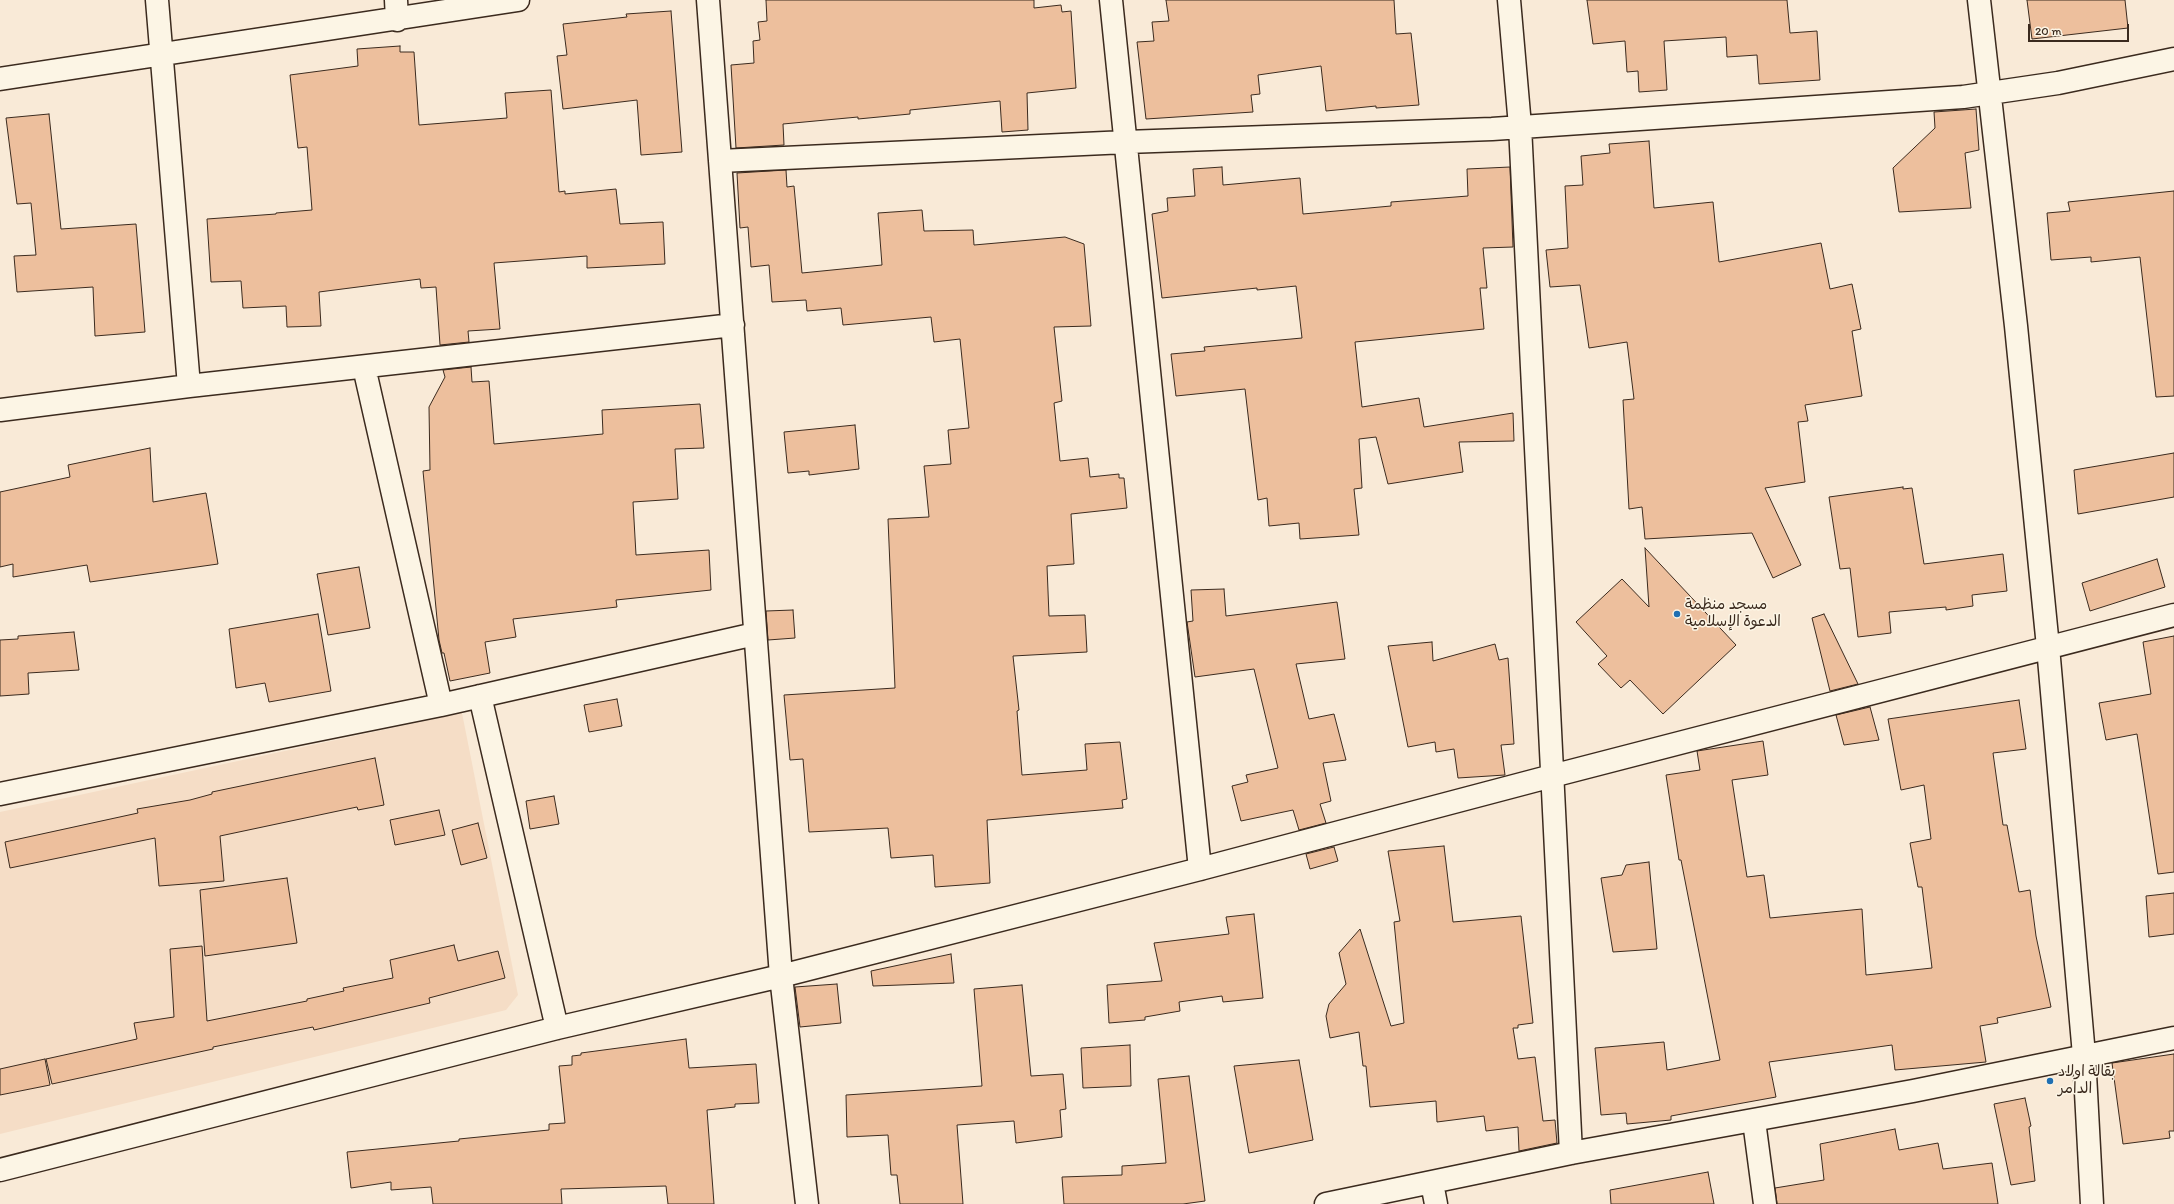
<!DOCTYPE html>
<html>
<head>
<meta charset="utf-8">
<style>
  body { margin:0 }
  #map { position:relative; width:2174px; height:1204px; overflow:hidden; background:#f9ead7; font-family:Itim,sans-serif }
  canvas { display:block }
  .scale { position:absolute; left:2028px; top:24px; width:101px; height:18px; box-sizing:border-box; border:2px solid #3b2a1e; border-top:0; padding-left:5px; font-size:12px; line-height:14px; white-space:nowrap; color:#3b2a1e; -webkit-text-stroke:3px #fcf5e5; paint-order:stroke }
</style>
</head>
<body>
<div id="map">
<canvas width="2174" height="1204"></canvas>
<div class="scale">20 m</div>
</div>
<script>
const g = document.querySelector('canvas').getContext('2d');
g.lineJoin = 'round';
function fillPath(path, color) { g.fillStyle = color; g.fill(path, 'evenodd'); }
const toPath = rows => new Path2D(rows.map(r => 'M' + r).join(''));
function strokePath(path, color, width, dash) { g.strokeStyle = color; g.lineWidth = width; g.lineCap = dash ? 'butt' : 'round'; g.setLineDash(dash || []); g.stroke(path); }
function label(font, color, halo, rows, align = 'center') {
  g.font = font + ' Itim,"Playpen Sans Arabic",sans-serif'; g.lineWidth = 3; g.setLineDash([]); g.textBaseline = 'middle'; g.strokeStyle = halo; g.fillStyle = color; for (const [text, x, y, turn = 0] of rows) {
    g.save(); g.translate(x, y); g.rotate((+turn || 0) * Math.PI / 180); g.textAlign = isNaN(turn) ? turn : align; if (halo) g.strokeText(text, 0, 0); g.fillText(text, 0, 0); g.restore();
  }
}
fillPath(toPath([
  [462,713,518,995,506,1010,0,1134,0,812]
]), '#f5ddc6');
const building = toPath([
  [766,0,1034,0,1034,8,1061,5,1062,12,1071,11,1076,88,1027,93,1028,130,1002,132,1000,101,910,110,910,114,858,119,858,117,783,124,784,145,736,148,731,65,754,63,753,41,760,40,758,22,767,21,766,0],
  [1166,0,1394,0,1396,34,1411,33,1419,105,1376,108,1376,106,1326,111,1321,66,1258,75,1260,94,1251,95,1253,112,1146,119,1137,42,1154,41,1152,22,1169,21,1166,0],
  [1587,0,1787,0,1790,33,1817,31,1820,80,1759,84,1757,55,1727,57,1726,37,1664,41,1667,90,1639,92,1638,71,1627,72,1625,41,1593,44,1587,0],
  [2027,0,2125,0,2128,28,2032,39,2027,0],
  [671,11,682,152,641,155,637,100,563,109,557,56,567,55,563,24,627,17,626,14,671,11],
  [400,46,400,52,414,52,419,125,507,118,505,93,551,90,559,192,565,191,565,194,616,189,620,224,663,222,665,264,587,268,587,256,494,263,500,329,468,331,469,342,440,345,436,287,421,288,420,279,319,292,321,326,287,327,286,306,243,308,241,281,211,282,207,219,276,214,276,213,312,210,307,147,298,148,290,75,358,66,357,49,400,46],
  [1976,109,1979,150,1965,153,1971,208,1899,212,1893,168,1935,128,1934,112,1976,109],
  [49,114,61,229,136,224,145,332,95,336,93,287,17,292,14,256,36,255,31,203,17,204,6,118,49,114],
  [1649,141,1654,208,1713,202,1719,262,1821,243,1830,289,1852,284,1861,329,1852,331,1862,396,1805,405,1808,421,1798,422,1805,482,1765,488,1801,565,1773,578,1752,533,1645,539,1642,507,1629,509,1623,400,1634,399,1627,342,1589,348,1580,285,1550,287,1546,250,1568,248,1565,186,1583,185,1581,156,1610,153,1609,144,1649,141],
  [1222,167,1223,185,1300,178,1303,214,1391,206,1391,202,1468,196,1467,169,1510,167,1513,247,1483,248,1487,288,1480,288,1484,329,1355,342,1362,407,1419,398,1424,427,1513,413,1514,441,1459,442,1463,472,1388,484,1376,437,1359,439,1362,488,1354,489,1359,535,1300,539,1299,523,1269,526,1267,498,1258,500,1245,389,1176,396,1171,354,1205,351,1204,347,1302,338,1296,286,1257,290,1257,288,1162,298,1152,214,1168,211,1167,198,1195,196,1193,169,1222,167],
  [786,170,787,187,794,186,802,273,882,265,878,213,922,210,924,231,973,230,974,245,1065,237,1084,244,1091,326,1054,327,1062,401,1054,403,1060,461,1088,458,1090,477,1119,474,1119,478,1124,478,1127,508,1071,514,1074,564,1047,566,1049,616,1085,615,1087,652,1013,656,1019,710,1017,711,1022,775,1087,770,1085,744,1120,742,1127,799,1122,800,1123,808,987,820,990,883,935,887,933,855,891,858,888,828,809,832,803,759,790,760,784,695,895,688,888,519,929,517,924,466,951,464,948,430,969,428,960,339,934,342,931,317,843,325,841,308,807,311,806,300,772,302,769,265,751,267,748,227,740,228,737,173,786,170],
  [2174,191,2174,396,2156,397,2140,257,2091,262,2091,257,2051,260,2047,213,2070,211,2068,202,2174,191],
  [471,367,472,382,489,381,494,444,603,434,602,410,700,404,704,448,675,449,678,499,633,502,636,555,709,550,711,590,616,600,617,607,513,619,516,637,485,642,490,673,450,681,444,653,442,653,439,640,423,471,430,470,429,407,445,377,443,370,471,367],
  [855,425,859,469,809,475,809,471,788,473,784,432,855,425],
  [150,448,153,502,206,493,218,564,90,582,87,565,13,577,13,564,0,567,0,492,70,477,68,465,150,448],
  [2174,453,2174,497,2078,514,2074,470,2174,453],
  [1903,487,1903,489,1912,488,1924,564,2003,554,2007,591,1972,595,1973,606,1946,610,1946,607,1889,612,1891,633,1858,637,1850,568,1840,569,1829,497,1903,487],
  [1645,548,1736,645,1663,714,1630,680,1621,688,1598,664,1607,656,1576,622,1622,579,1649,607,1645,548],
  [2157,559,2165,587,2090,611,2082,583,2157,559],
  [359,567,370,628,328,635,317,574,359,567],
  [1224,589,1226,616,1337,602,1345,659,1296,664,1309,719,1334,714,1346,760,1323,763,1331,801,1320,804,1326,823,1299,830,1293,810,1241,821,1232,786,1248,782,1246,775,1278,768,1254,669,1195,677,1187,622,1193,621,1191,590,1224,589],
  [793,610,795,638,768,640,766,611,793,610],
  [318,614,331,691,269,702,265,683,236,688,229,629,318,614],
  [1824,614,1858,684,1830,691,1812,618,1824,614],
  [74,632,79,670,28,673,29,694,0,696,0,640,18,639,18,636,74,632],
  [2174,636,2174,872,2158,874,2137,734,2106,740,2099,703,2151,694,2143,642,2174,636],
  [1432,642,1433,661,1495,644,1499,660,1508,658,1514,744,1501,745,1505,775,1458,778,1454,749,1436,752,1435,742,1408,747,1388,646,1432,642],
  [617,699,622,726,589,732,584,705,617,699],
  [2019,700,2026,749,1993,753,2003,825,2007,825,2019,892,2030,890,2036,936,2051,1007,1997,1018,1998,1023,1980,1026,1986,1062,1895,1070,1892,1045,1769,1062,1776,1097,1671,1116,1671,1120,1627,1124,1626,1113,1601,1115,1595,1048,1664,1042,1667,1070,1720,1060,1681,860,1679,860,1666,775,1700,770,1697,751,1763,741,1768,775,1732,780,1747,877,1764,875,1770,918,1862,909,1866,975,1932,968,1922,887,1918,887,1910,843,1931,839,1924,785,1901,790,1888,719,2019,700],
  [1870,707,1879,740,1844,745,1836,715,1870,707],
  [375,758,384,805,358,810,357,807,220,836,224,881,159,886,155,838,10,868,5,842,138,813,137,809,190,800,212,794,212,792,375,758],
  [554,796,559,824,530,829,526,801,554,796],
  [439,810,445,835,395,845,390,820,439,810],
  [478,823,487,858,461,865,452,830,478,823],
  [1444,846,1453,922,1521,916,1533,1023,1518,1025,1518,1028,1513,1028,1518,1059,1535,1057,1543,1121,1555,1120,1557,1143,1519,1151,1518,1127,1486,1131,1484,1116,1437,1122,1436,1101,1370,1107,1366,1066,1363,1066,1359,1032,1330,1038,1326,1016,1329,1004,1346,984,1339,953,1360,929,1391,1026,1404,1023,1394,922,1400,921,1388,851,1444,846],
  [1334,847,1338,861,1310,869,1306,854,1334,847],
  [1649,862,1657,949,1613,952,1601,878,1622,875,1626,865,1649,862],
  [287,878,297,943,205,956,200,890,287,878],
  [2174,893,2174,934,2149,937,2146,896,2174,893],
  [1254,914,1263,998,1223,1002,1222,996,1179,1002,1180,1011,1145,1017,1145,1020,1109,1023,1107,985,1162,981,1154,943,1229,934,1226,917,1254,914],
  [454,945,458,961,498,951,505,978,429,998,430,1003,314,1030,313,1027,213,1047,213,1049,52,1084,46,1059,137,1039,134,1023,174,1017,170,949,202,946,207,1021,307,1001,307,999,344,991,343,988,393,978,390,960,454,945],
  [951,954,954,983,873,986,871,971,951,954],
  [837,984,841,1023,800,1027,795,987,837,984],
  [1022,985,1031,1076,1063,1074,1066,1109,1060,1110,1062,1137,1016,1143,1014,1121,957,1125,963,1204,900,1204,897,1175,891,1175,888,1135,847,1137,846,1095,982,1086,974,989,1022,985],
  [686,1039,689,1068,756,1064,759,1103,735,1104,735,1107,707,1110,714,1204,668,1204,666,1186,561,1189,562,1204,433,1204,431,1187,391,1190,391,1182,351,1188,347,1152,459,1141,459,1139,549,1130,549,1124,565,1123,559,1066,572,1065,572,1056,581,1055,581,1053,686,1039],
  [1130,1045,1131,1086,1083,1088,1081,1048,1130,1045],
  [2174,1054,2174,1131,2169,1131,2170,1138,2123,1144,2112,1063,2174,1054],
  [45,1059,50,1085,0,1095,0,1069,45,1059],
  [1299,1060,1313,1140,1249,1153,1234,1066,1299,1060],
  [1189,1076,1205,1201,1183,1204,1064,1204,1062,1177,1122,1175,1122,1166,1166,1163,1158,1079,1189,1076],
  [2025,1098,2031,1126,2029,1127,2035,1181,2011,1185,1994,1104,2025,1098],
  [1895,1129,1899,1150,1938,1143,1943,1169,1992,1163,1998,1204,1777,1204,1775,1188,1824,1180,1820,1144,1895,1129],
  [1708,1172,1714,1204,1611,1204,1610,1190,1708,1172]
]);
fillPath(building, '#edbf9d');
strokePath(building, '#3b2a1e', 1);
const street = toPath([
  [157,0,189,386],
  [396,0,397,20],
  [708,0,781,976,807,1204],
  [1111,0,1200,869],
  [1509,0,1520,126,1571,1153],
  [1979,0,2016,326,2048,647,2084,1055,2092,1204],
  [0,79,518,0],
  [720,161,1126,142,1492,129,1963,97,2058,83,2174,59],
  [364,367,441,705],
  [0,410,189,386,733,325],
  [480,696,557,1028],
  [0,794,441,705,755,634],
  [1754,1121,1765,1204],
  [0,1170,557,1028,781,976,1200,869,1552,776,2174,615],
  [1432,1183,1436,1204],
  [1326,1204,1571,1153,1913,1091,2174,1038]
]);
strokePath(street, '#3b2a1e', 25);
strokePath(street, '#fcf5e5', 22);
for (const [x, y, r, color] of [
  [1677,614,4,"#1f6fb2"],
  [2050,1081,4,"#1f6fb2"]
]) { const dot = new Path2D(); dot.arc(x, y, r, 0, 2 * Math.PI); g.fillStyle = color; g.fill(dot); strokePath(dot, '#fcf5e5', 1.5); }
label('15px', '#3b2a1e', '#fcf5e5', [
  ["مسجد منظمة",1685,605],
  ["الدعوة الإسلامية",1685,622],
  ["بقالة اولاد",2058,1072],
  ["الدامر",2058,1089]
], 'left');
</script>
</body>
</html>
